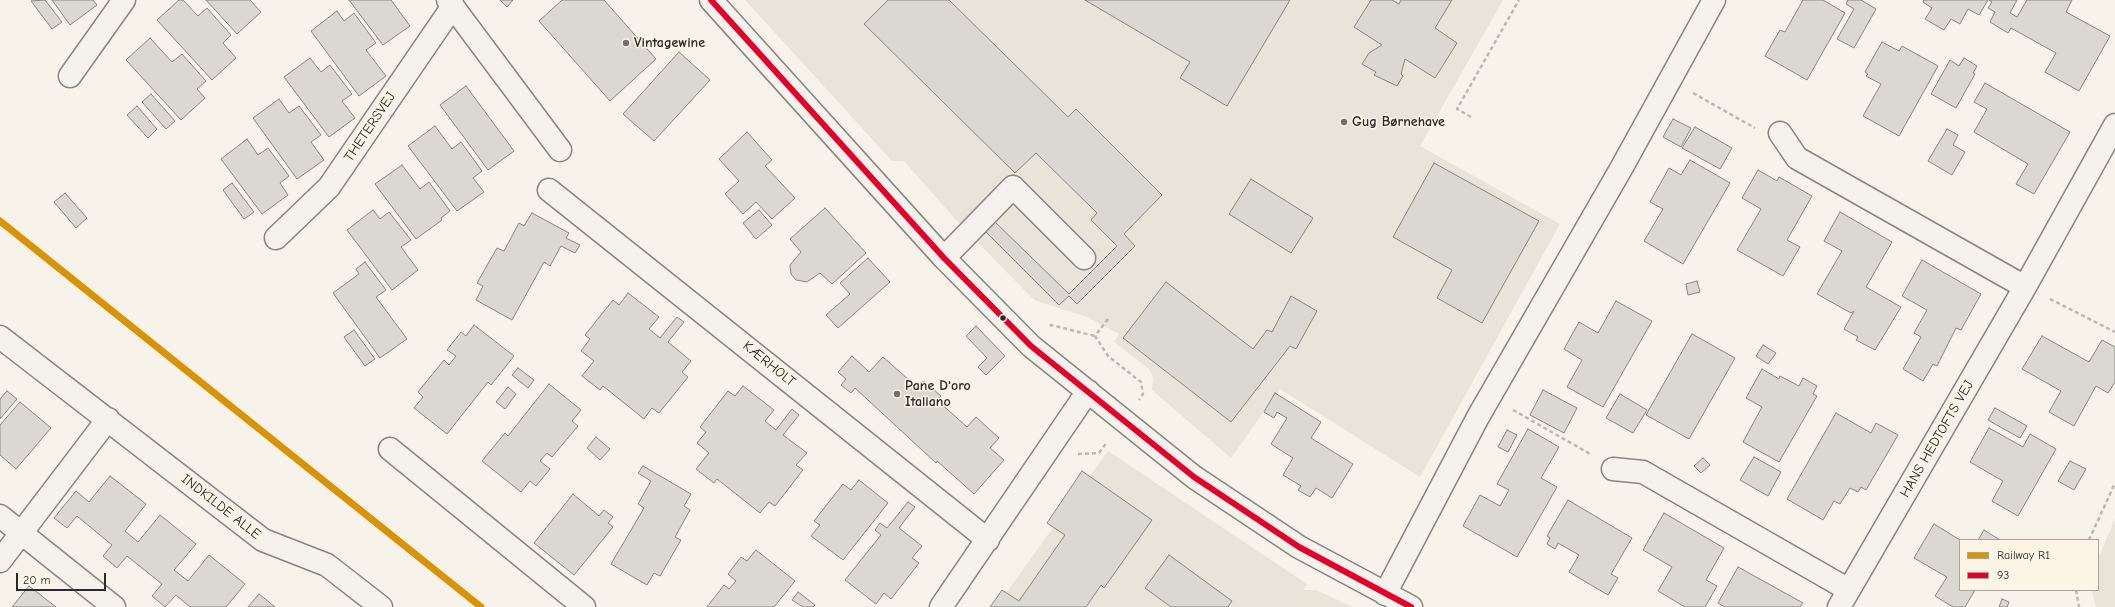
<!DOCTYPE html>
<html>
<head>
<meta charset="utf-8">
<style>
  body { margin:0 }
  #map { position:relative; width:2115px; height:607px; overflow:hidden; background:#f7f3ea; font-family:"Comic Neue",sans-serif }
  canvas { display:block }
  .legend { position:absolute; left:1959px; top:539px; width:140px; height:52px; box-sizing:border-box; background:#fcf5e5; border:1px solid #a8a49b; margin:0; padding:5px 7px; list-style:none; font-size:12px; color:#2b2b2b }
  .legend li { display:flex; align-items:center; gap:8px; height:20px }
  .legend b { width:20px; border:1px solid #a8a49b }
  .scale { position:absolute; left:16px; top:573px; width:90px; height:18px; box-sizing:border-box; border:2px solid #2b2b2b; border-top:0; padding-left:5px; font-size:12px; line-height:14px; white-space:nowrap; color:#2b2b2b; -webkit-text-stroke:3px #fcf5e5; paint-order:stroke }
</style>
</head>
<body>
<div id="map">
<canvas width="2115" height="607"></canvas>
<ul class="legend">
<li><b style="height:5px;background:#d89406"></b>Railway R1</li>
<li><b style="height:5px;background:#e4002b"></b>93</li>
</ul>
<div class="scale">20 m</div>
</div>
<script>
const g = document.querySelector('canvas').getContext('2d');
g.lineJoin = 'round';
function fillPath(path, color) { g.fillStyle = color; g.fill(path, 'evenodd'); }
const toPath = rows => new Path2D(rows.map(r => 'M' + r).join(''));
function strokePath(path, color, width, dash) { g.strokeStyle = color; g.lineWidth = width; g.lineCap = dash ? 'butt' : 'round'; g.setLineDash(dash || []); g.stroke(path); }
function label(font, color, halo, rows, align = 'center') {
  g.font = font + ' "Comic Neue",sans-serif'; g.lineWidth = 3; g.setLineDash([]); g.textBaseline = 'middle'; g.strokeStyle = halo; g.fillStyle = color; for (const [text, x, y, turn = 0] of rows) {
    g.save(); g.translate(x, y); g.rotate((+turn || 0) * Math.PI / 180); g.textAlign = isNaN(turn) ? turn : align; if (halo) g.strokeText(text, 0, 0); g.fillText(text, 0, 0); g.restore();
  }
}
fillPath(toPath([
  [745,0,1503,0,1420,146,1560,224,1420,477,1280,389,1231,458,1152,390,1153,378,1149,369,1114,342,1119,334,1087,317,1034,300,957,221,904,161,892,161],
  [1108,451,1307,584,1294,607,996,607]
]), '#e9e4d9');
fillPath(toPath([
  [2115,519,2115,607,2096,607,2092,590,2098,590,2098,559],
  [1299,590,1316,590,1353,607,1289,607]
]), '#e9e4d8');
const building = toPath([
  [45,0,62,22,52,29,31,1,45,0],
  [52,0,93,0,97,5,70,25,52,0],
  [179,0,183,0,198,16,207,8,231,35,223,43,236,58,212,80,157,20,179,0],
  [206,0,250,0,261,12,237,34,206,0],
  [349,0,391,0,410,26,383,45,349,0],
  [500,0,513,0,507,7,500,0],
  [562,0,604,0,656,59,610,101,539,21,562,0],
  [888,0,949,0,1068,117,1076,109,1162,195,1124,234,1135,246,1077,304,1069,296,1059,305,983,229,992,219,1069,294,1117,246,1091,220,1097,213,1036,153,1015,173,864,24,888,0],
  [1085,0,1290,0,1227,106,1180,78,1190,62,1085,0],
  [1371,0,1392,0,1399,4,1401,0,1452,0,1435,28,1457,43,1435,78,1405,59,1401,74,1403,76,1397,86,1374,75,1376,72,1362,64,1369,53,1382,45,1354,27,1371,0],
  [1803,0,1823,0,1845,13,1807,80,1765,56,1780,30,1785,32,1803,0],
  [1848,0,1861,0,1876,9,1854,48,1837,39,1854,9,1846,4,1848,0],
  [1924,0,1988,0,1979,15,1968,9,1960,24,1951,19,1944,30,1925,19,1932,8,1923,2,1924,0],
  [1989,0,2017,0,2010,13,2017,17,2027,0,2072,0,2066,12,2110,36,2079,91,2045,72,2056,53,2011,28,2008,33,1990,22,1995,12,1988,8,1992,2,1989,0],
  [337,11,344,21,354,13,376,43,366,50,386,76,359,96,311,31,337,11],
  [150,38,172,62,182,54,206,81,197,89,205,98,181,120,126,60,150,38],
  [1882,42,1899,51,1902,46,1938,66,1899,136,1863,116,1881,84,1866,76,1868,74,1865,72,1882,42],
  [679,52,710,80,654,141,623,114,679,52],
  [310,58,321,72,330,65,352,94,342,101,355,118,329,137,284,77,310,58],
  [1964,58,1977,66,1973,73,1975,74,1956,108,1931,94,1950,60,1959,66,1964,58],
  [1985,83,2070,132,2034,194,2016,184,2028,164,1974,132,1987,109,1974,102,1985,83],
  [466,86,514,151,488,170,440,105,466,86],
  [151,94,175,121,166,129,142,102,151,94],
  [279,99,289,113,299,106,321,135,311,142,324,160,297,179,253,118,279,99],
  [137,106,157,129,148,138,127,115,137,106],
  [1673,119,1691,128,1681,147,1663,137,1673,119],
  [435,126,452,149,461,142,482,171,473,178,484,192,457,211,408,146,435,126],
  [1695,127,1732,148,1720,169,1682,148,1695,127],
  [1947,129,1958,135,1953,145,1965,152,1952,175,1928,161,1947,129],
  [747,132,772,160,765,166,795,198,772,219,756,202,743,214,725,194,739,181,719,159,747,132],
  [247,139,258,155,268,148,289,176,280,183,288,195,262,214,221,159,247,139],
  [1690,160,1730,183,1683,264,1644,241,1663,209,1650,202,1669,168,1681,175,1690,160],
  [1434,163,1539,221,1482,323,1437,298,1452,270,1393,237,1434,163],
  [402,165,420,189,429,182,450,211,441,218,442,220,416,239,375,184,402,165],
  [1758,170,1777,181,1779,177,1812,196,1787,240,1800,247,1783,276,1737,250,1761,209,1742,198,1758,170],
  [1251,179,1313,218,1291,253,1229,214,1251,179],
  [232,183,254,212,244,219,223,190,232,183],
  [65,193,87,218,76,228,54,202,65,193],
  [825,208,866,253,832,284,820,273,807,282,796,280,791,274,790,265,801,252,790,239,825,208],
  [373,210,380,219,389,212,411,240,401,247,418,270,392,290,347,230,373,210],
  [759,210,772,225,756,239,743,223,759,210],
  [1840,212,1892,242,1866,287,1901,307,1875,350,1856,340,1858,337,1844,329,1854,311,1851,313,1817,294,1842,251,1824,241,1840,212],
  [532,213,569,233,566,238,580,245,575,253,561,246,550,266,544,262,512,320,476,300,483,286,477,283,497,248,504,251,519,223,524,226,532,213],
  [868,258,890,282,838,328,826,315,850,294,840,283,868,258],
  [1922,260,1981,294,1961,330,1956,328,1937,366,1933,364,1923,381,1903,369,1921,337,1914,333,1927,310,1902,296,1922,260],
  [365,262,386,290,376,297,407,339,380,358,333,293,359,274,356,269,365,262],
  [1697,281,1700,292,1688,295,1686,284,1697,281],
  [1166,282,1253,349,1267,330,1272,332,1291,296,1317,311,1296,349,1290,346,1231,422,1123,338,1166,282],
  [628,293,659,317,649,329,660,338,677,317,684,322,668,342,691,361,682,372,688,377,659,413,652,408,644,419,603,386,600,390,582,376,594,361,581,351,590,339,585,335,613,300,619,305,628,293],
  [1616,301,1652,321,1603,407,1567,387,1582,360,1564,349,1579,322,1598,333,1616,301],
  [474,325,514,356,491,385,488,382,447,434,414,408,423,397,418,392,444,360,449,365,456,356,447,350,461,332,466,336,474,325],
  [976,326,1005,356,986,375,978,367,987,358,966,336,976,326],
  [354,330,375,359,365,366,344,337,354,330],
  [1692,334,1735,358,1689,439,1646,415,1692,334],
  [2042,336,2089,362,2102,340,2115,347,2115,382,2108,393,2096,386,2074,426,2049,412,2061,391,2022,369,2042,336],
  [1763,345,1776,353,1768,364,1756,356,1763,345],
  [852,356,869,372,883,357,918,388,924,381,941,396,937,400,967,427,976,417,999,438,990,448,1004,460,974,494,937,461,936,463,855,388,851,393,841,385,846,379,838,372,852,356],
  [518,368,534,380,528,388,512,375,518,368],
  [1762,369,1779,379,1780,376,1799,386,1803,378,1817,386,1813,394,1817,396,1779,462,1743,442,1762,407,1746,398,1762,369],
  [549,384,581,410,572,421,578,426,552,457,547,453,540,461,550,469,536,486,530,481,521,492,482,461,505,433,508,436,549,384],
  [743,386,774,410,765,421,776,430,792,409,799,415,783,435,807,453,796,465,803,470,775,506,769,502,760,513,717,479,714,483,696,469,709,453,697,443,706,432,700,427,728,391,735,396,743,386],
  [508,387,516,394,505,409,496,402,508,387],
  [1543,390,1577,408,1564,433,1530,415,1543,390],
  [7,391,17,399,0,419,0,399,7,391],
  [1275,393,1321,422,1311,438,1353,464,1332,498,1316,488,1310,497,1298,490,1301,486,1283,475,1293,458,1271,444,1287,418,1277,412,1274,418,1264,412,1275,393],
  [1620,394,1647,410,1633,433,1606,418,1620,394],
  [20,402,51,428,16,469,0,455,0,425,20,402],
  [1995,408,2027,426,2020,438,1988,420,1995,408],
  [1836,413,1871,433,1876,423,1898,435,1866,490,1861,487,1858,492,1850,488,1840,504,1834,501,1823,520,1787,499,1836,413],
  [1989,428,2023,447,2030,434,2056,449,2018,516,1992,501,2003,481,1970,462,1989,428],
  [1528,429,1559,447,1541,478,1557,487,1517,557,1463,526,1480,495,1500,506,1509,490,1497,484,1528,429],
  [1507,430,1517,435,1508,452,1498,447,1507,430],
  [596,437,610,449,600,460,587,448,596,437],
  [1754,457,1781,472,1768,496,1740,480,1754,457],
  [1703,458,1710,465,1701,473,1694,466,1703,458],
  [2070,461,2086,469,2074,490,2058,481,2070,461],
  [643,466,691,494,684,506,690,510,675,537,681,540,660,576,654,573,647,585,611,564,644,508,638,504,651,481,638,473,643,466],
  [1082,471,1152,520,1104,588,1101,585,1086,607,990,607,1002,590,1019,601,1065,535,1047,523,1082,471],
  [110,476,146,504,125,531,138,542,160,515,196,544,174,570,188,581,209,555,245,584,226,607,190,607,176,595,165,607,152,596,162,584,127,556,117,568,103,556,112,545,77,516,67,528,54,518,76,491,89,502,110,476],
  [859,480,888,503,843,560,811,536,820,525,814,521,843,484,851,490,859,480],
  [573,494,599,516,604,510,613,517,608,523,613,527,574,575,534,543,573,494],
  [1568,500,1632,538,1611,574,1618,578,1608,595,1569,572,1579,555,1558,543,1555,549,1547,544,1550,538,1547,536,1568,500],
  [908,502,915,507,899,528,922,546,912,558,919,563,891,599,884,593,876,604,845,580,881,535,875,530,880,523,887,528,908,502],
  [1664,513,1724,548,1706,580,1717,586,1705,607,1685,607,1658,591,1672,567,1643,550,1664,513],
  [1934,524,1960,540,1960,590,1975,590,1965,607,1953,607,1935,596,1947,577,1914,558,1934,524],
  [1984,530,2000,540,1978,540,1984,530],
  [756,550,795,581,774,607,707,607,724,585,729,589,736,581,728,574,741,557,747,561,756,550],
  [1169,555,1232,601,1228,607,1171,607,1145,588,1169,555],
  [1738,567,1803,603,1800,607,1725,607,1718,603,1738,567],
  [29,586,56,607,12,607,29,586],
  [798,592,815,605,813,607,803,607,792,600,798,592],
  [259,594,275,607,248,607,259,594],
  [2002,599,2009,602,2007,607,1999,607,2002,599]
]);
fillPath(building, '#dad8d1');
strokePath(building, '#878581', 1);
const minor = toPath([
  [448,0,560,150],
  [711,0,944,258,1031,346,1194,477,1299,547,1411,607],
  [70,76,124,0],
  [1780,133,1797,158,2025,287],
  [549,190,988,540],
  [276,238,329,187,453,6],
  [944,258,1013,187,1084,258],
  [0,337,263,540,327,565,381,607],
  [390,449,584,607],
  [1613,469,1643,472,1849,590],
  [0,516,114,607],
  [0,561,108,419],
  [1385,594,1478,417,1622,167,1714,0],
  [941,607,1088,391],
  [1839,607,2025,287,2115,125]
]);
strokePath(minor, '#878581', 25);
strokePath(toPath([
  [1693,93,1755,128],
  [1471,117,1457,109,1519,0],
  [2050,299,2115,332],
  [1108,319,1095,336,1108,356,1141,382,1143,394,1139,400],
  [1050,326,1051,325,1095,336],
  [1513,410,1592,455],
  [1078,454,1099,453,1107,442],
  [2089,540,2115,483],
  [2076,590,2079,607]
]), '#bbb8b4', 2.5, [4, 3]);
strokePath(minor, '#f5f2ec', 22);
strokePath(toPath([
  [711,0,944,258,1031,346,1194,477,1299,547,1411,607]
]), '#e4002b', 6);
strokePath(toPath([
  [0,221,481,607]
]), '#d89406', 7);
for (const [x, y, r, color] of [
  [626,43,4,"#72716e"],
  [1344,122,4,"#72716e"],
  [1003,318,3.5,"#2b2b2b"],
  [897,394,4,"#72716e"]
]) { const dot = new Path2D(); dot.arc(x, y, r, 0, 2 * Math.PI); g.fillStyle = color; g.fill(dot); strokePath(dot, '#fcf5e5', 1.5); }
label('bold 14px', '#2b2b2b', '#fcf5e5', [
  ["Vintagewine",634,43],
  ["Gug Børnehave",1352,122],
  ["Pane D'oro",905,386],
  ["Italiano",905,402]
], 'left');
label('14px', '#2b2b2b', '#fcf5e5', [
  ["THETERSVEJ",370,127,-56],
  ["KÆRHOLT",769,364,39],
  ["HANS HEDTOFTS VEJ",1937,439,-60],
  ["INDKILDE ALLE",221,507,38]
]);
</script>
</body>
</html>
